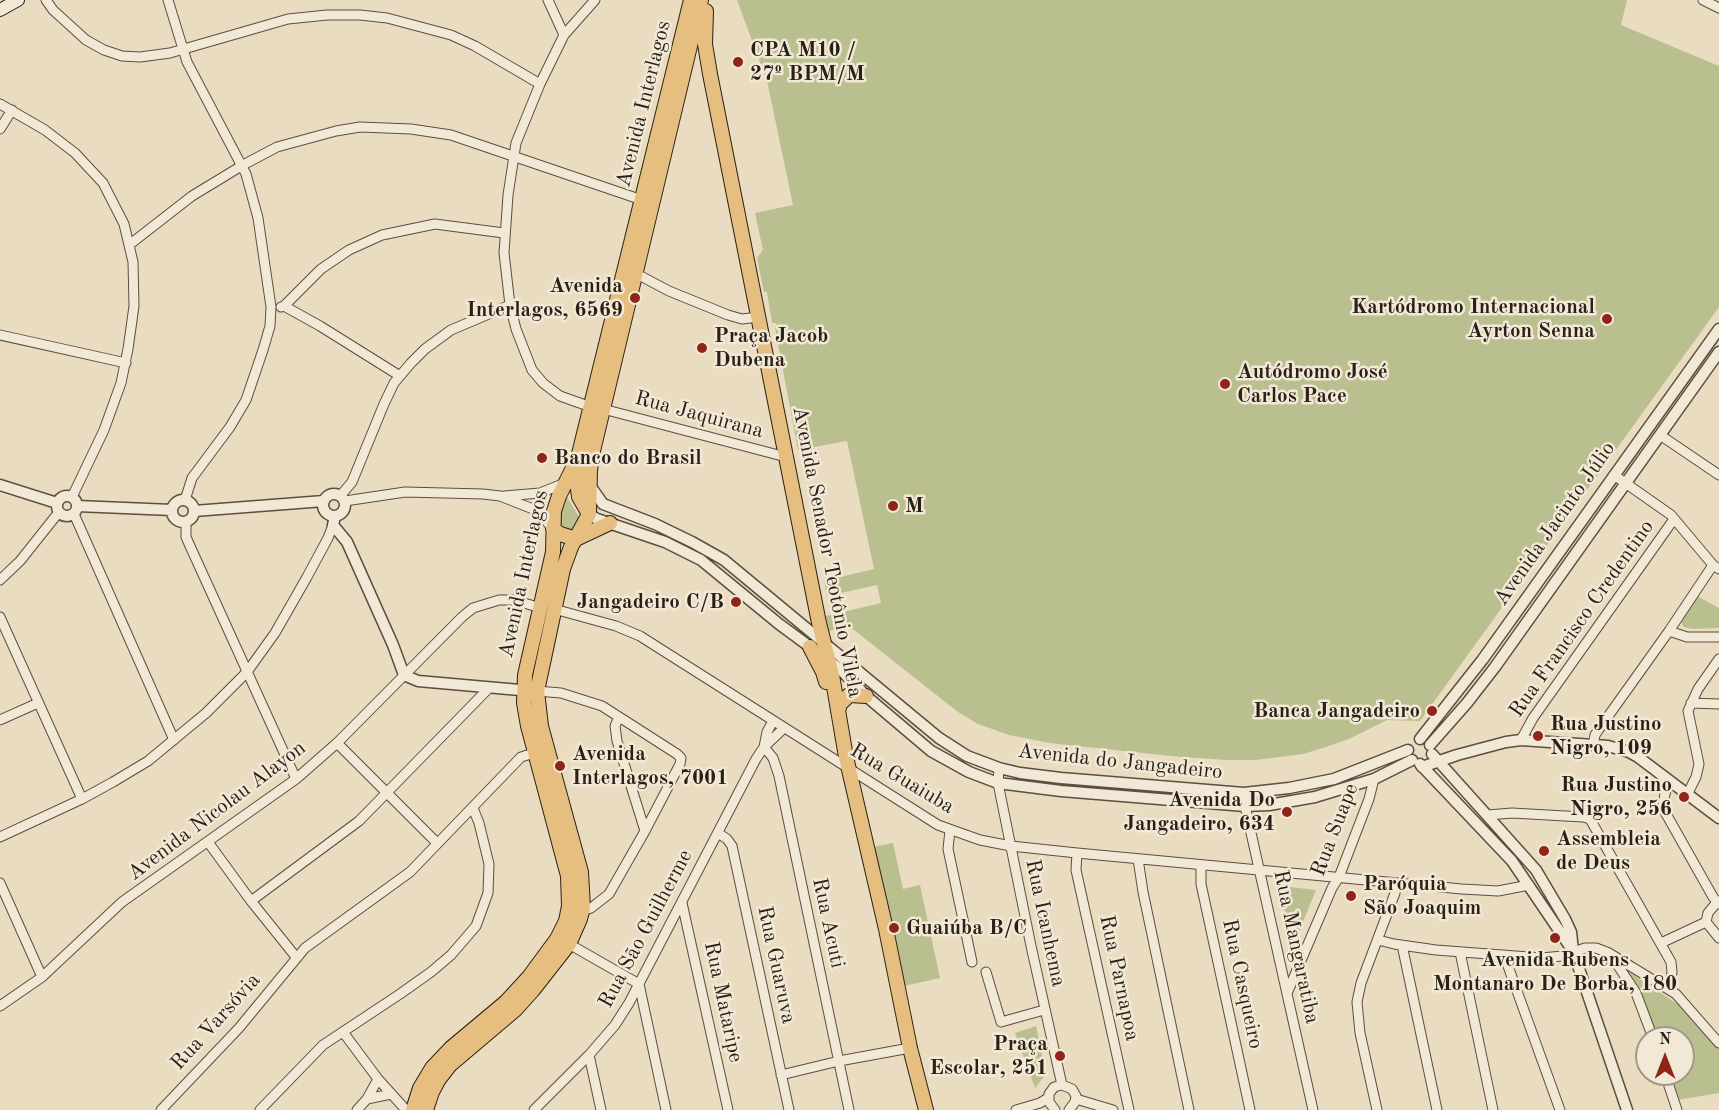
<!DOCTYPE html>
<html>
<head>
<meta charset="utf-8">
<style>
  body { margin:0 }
  #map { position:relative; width:1719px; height:1110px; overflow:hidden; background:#eadcc0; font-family:"Old Standard TT",serif }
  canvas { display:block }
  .north { position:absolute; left:1635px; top:1026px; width:60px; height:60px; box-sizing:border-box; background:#f1e8d6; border:2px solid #a19889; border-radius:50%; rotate:0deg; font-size:16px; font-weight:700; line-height:24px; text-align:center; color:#2a2016 }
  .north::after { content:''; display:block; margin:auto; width:21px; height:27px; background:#8f2418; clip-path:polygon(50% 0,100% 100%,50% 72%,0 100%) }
</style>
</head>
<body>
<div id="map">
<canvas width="1719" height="1110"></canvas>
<div class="north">N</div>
</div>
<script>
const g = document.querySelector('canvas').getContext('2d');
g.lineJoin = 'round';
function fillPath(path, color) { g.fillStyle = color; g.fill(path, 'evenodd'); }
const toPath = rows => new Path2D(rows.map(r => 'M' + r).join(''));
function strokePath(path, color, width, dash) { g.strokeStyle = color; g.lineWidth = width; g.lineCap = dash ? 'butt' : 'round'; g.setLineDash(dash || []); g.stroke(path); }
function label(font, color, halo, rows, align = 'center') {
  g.font = font + ' "Old Standard TT",serif'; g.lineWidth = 5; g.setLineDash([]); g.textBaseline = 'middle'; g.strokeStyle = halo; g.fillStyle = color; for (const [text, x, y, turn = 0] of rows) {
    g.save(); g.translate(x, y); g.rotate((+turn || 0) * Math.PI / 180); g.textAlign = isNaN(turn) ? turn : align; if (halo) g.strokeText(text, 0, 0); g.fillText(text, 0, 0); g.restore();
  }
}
fillPath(toPath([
  [737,0,1627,0,1621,25,1719,66,1719,307,1420,721,1387,720,1349,739,1326,747,1303,754,1256,760,1226,760,1170,756,1050,743,1009,735,978,724,958,712,849,626,829,631,826,616,881,603,877,585,827,596,824,581,874,569,847,441,798,450,775,328,777,327,776,323,772,323,767,292,764,292,757,258,763,250,755,213,793,205,767,81],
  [567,497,581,520,573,535,558,529,560,506],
  [1697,596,1719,608,1719,628,1693,629,1684,627,1682,624,1681,621],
  [893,843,903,889,920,885,940,978,904,986,873,847],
  [1281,886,1316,890,1293,946,1279,888],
  [1620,966,1682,1007,1719,1048,1719,1093,1677,1100,1668,1074,1683,1074,1683,1038,1656,1038],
  [1036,1026,1046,1074,1035,1088,1015,1033]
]), '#babf90');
const minor = toPath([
  [46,0,53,10,86,40,104,50,122,56,140,57,170,53,288,19,327,15,360,15,387,18,451,35,475,46,540,84],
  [168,0,187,62,246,174,258,218,271,307,270,326,263,350,246,400,230,427,192,478,185,500],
  [548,0,564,35],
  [1703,0,1719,8],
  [0,104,45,130,75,153,103,183,124,224,133,262,134,306,128,349,121,383,104,430,72,497],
  [0,129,12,110],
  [129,245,192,196,243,165,277,147,336,131,360,127,411,129,451,135,642,200],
  [635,273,669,291,728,315,742,319,759,317],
  [284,306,321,269,349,250,382,235,435,224,504,233],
  [281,307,284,306,320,326,400,376],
  [0,335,126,363],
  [591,407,560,396,543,383,532,370,516,329,510,305,504,253,508,195,516,143,540,84,564,35,595,0],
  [603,409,786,457],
  [1660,435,1719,475],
  [1614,475,1671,515,1713,565,1719,569],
  [341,495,352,482,384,404,394,383,411,363,425,349,451,330,510,305],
  [504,496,540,493,565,483],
  [345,501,405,492,483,494,500,496,533,509,542,516,553,529],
  [74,514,174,740],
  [186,522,186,537,190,546,296,779],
  [0,580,20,561,59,512],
  [554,609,616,626,640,636,938,825,980,840,1011,846,1077,853,1462,889,1498,891,1529,885],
  [0,617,82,799],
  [1669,631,1687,637,1719,637],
  [537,691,561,693,602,706,677,754,681,758,680,764,645,831,609,894,591,908,582,911],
  [1691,703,1719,704],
  [619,717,615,726,617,741,645,831],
  [0,720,38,703],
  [1521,740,1533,718,1674,519],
  [337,743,437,843],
  [1593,745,1595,735,1599,729,1669,631,1713,565],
  [764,747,773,758,779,776,849,1110],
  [764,747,767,732,773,721],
  [999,768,998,783,1031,946,1062,1085],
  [1668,781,1663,803,1665,812,1713,897,1719,904],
  [1244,793,1245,806,1313,1110],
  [1687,795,1696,777,1699,764,1688,711,1698,689,1719,659],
  [1488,815,1512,813,1583,817,1590,819,1671,962,1672,972,1669,989],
  [950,830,948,849,972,962],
  [718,833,727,839,732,846,789,1110],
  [0,837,82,799,113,782,148,761,206,713,247,672,275,633,307,577,328,538,333,525],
  [208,842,251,901,296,957],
  [1077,853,1076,870,1129,1110],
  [1138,859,1143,892,1189,1110],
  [1201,865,1201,884,1250,1110],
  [0,883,42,977],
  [251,901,359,821,489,688],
  [1717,902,1708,913,1706,922,1719,938],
  [682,903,728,1110],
  [1378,940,1394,944,1436,950,1542,958,1562,956,1585,948,1596,948,1609,953,1676,994,1719,1043],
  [1661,943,1706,922],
  [569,944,639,984,666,1110],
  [1402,945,1437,1110],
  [1460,952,1493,1110],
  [1504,955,1560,1110],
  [1611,955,1636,993,1653,1038],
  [986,972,1001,1022,1044,1010],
  [1288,991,1332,888,1339,877,1369,799,1374,779],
  [0,1006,42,977,122,902,296,779,337,743,462,617,473,608,499,600,514,600,541,608],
  [343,1032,378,1079,406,1110],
  [589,1055,601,1110],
  [1665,1074,1677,1110],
  [781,1075,839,1061,910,1048],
  [367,1099,391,1094],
  [1076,1099,1113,1110],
  [161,1110,239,1028,305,948,410,872,521,757,534,753],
  [260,1110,323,1045,400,994,431,972,451,955,476,926,488,893,489,864,479,823,473,808],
  [357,1110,367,1099,378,1079],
  [534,1110,589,1055,615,1025,629,1003,756,759,764,747,784,728],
  [1016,1110,1040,1103,1048,1098],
  [1055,1110,1049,1102,1049,1094,1054,1087,1062,1085,1072,1089,1076,1096,1075,1102,1069,1110],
  [1377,1110,1360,1033,1357,1002,1361,983,1395,893,1397,883]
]);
const tertiary = toPath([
  [0,485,57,503],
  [591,487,603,504,655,524,692,542,724,560,939,738,967,756,999,768,1020,773,1061,778,1244,793,1289,788,1334,779,1408,750],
  '323 505a11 11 0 1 1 22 0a11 11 0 1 1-22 0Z',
  '57 506a10 10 0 1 1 20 0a10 10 0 1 1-20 0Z',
  '172 511a11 11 0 1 1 22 0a11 11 0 1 1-22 0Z',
  [77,506,172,510],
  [194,511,324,501],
  [589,514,597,519,665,542,701,560,779,624,840,669,866,696,931,751,969,772,998,783,1061,791,1245,806,1269,805,1315,797,1374,779,1412,760],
  [335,516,333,525,347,542,393,645,404,675,418,681,531,691],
  [1420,739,1483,659,1719,329],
  [1430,745,1467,703,1495,667,1719,352],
  [1432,754,1536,870,1565,919,1571,932,1573,951,1627,1110],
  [1420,764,1512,861,1573,951],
  [1422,767,1457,755,1506,742,1521,740,1608,746,1629,752,1638,757,1719,818]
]);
const secondary = toPath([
  [0,10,18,0]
]);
const primary = toPath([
  [706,11,705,44,710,74,819,623,832,675,846,757,886,929,910,1048,926,1110],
  [578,466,577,482,579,497,589,514],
  [553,529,560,534,576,539,610,523],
  [810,647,823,672,826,682],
  [838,711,840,704,849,695,866,696],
  [413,1110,420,1088,432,1068,451,1048,506,1002,529,977,557,939,566,921,569,906,568,876,528,726,524,703,525,675,553,552,554,511,559,496,578,458,691,0],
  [426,1110,432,1092,439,1079,450,1065,515,1010,533,990,569,944,580,919,583,908,581,872,541,726,537,691,563,569,571,547,589,514,590,471,592,455,701,0]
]);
strokePath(minor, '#5a4f40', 11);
strokePath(tertiary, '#5a4f40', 13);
strokePath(secondary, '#2a2016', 14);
strokePath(primary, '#2a2016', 16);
strokePath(minor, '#f1e8d6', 9);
strokePath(tertiary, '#f1e8d6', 10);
strokePath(secondary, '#f1e8d6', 12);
strokePath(primary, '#e5be80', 14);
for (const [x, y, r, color] of [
  [738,62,6,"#8f2418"],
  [635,298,6,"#8f2418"],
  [1607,319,6,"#8f2418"],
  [702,348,6,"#8f2418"],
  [1225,384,6,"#8f2418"],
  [542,458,6,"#8f2418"],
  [893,506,6,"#8f2418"],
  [736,602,6,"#8f2418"],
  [1432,711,6,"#8f2418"],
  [1538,736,6,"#8f2418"],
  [560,766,6,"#8f2418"],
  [1684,797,6,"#8f2418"],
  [1287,812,6,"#8f2418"],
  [1544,851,6,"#8f2418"],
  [1351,896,6,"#8f2418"],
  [894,928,6,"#8f2418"],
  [1555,938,6,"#8f2418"],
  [1060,1056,6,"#8f2418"]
]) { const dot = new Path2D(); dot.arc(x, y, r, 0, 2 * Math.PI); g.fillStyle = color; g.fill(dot); strokePath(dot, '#f1e8d6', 2); }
label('bold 21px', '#2a2016', '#f1e8d6', [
  ["CPA M10 /",750,50],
  ["27º BPM/M",750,74],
  ["Avenida",623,286,"right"],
  ["Interlagos, 6569",623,310,"right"],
  ["Kartódromo Internacional",1595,307,"right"],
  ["Ayrton Senna",1595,331,"right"],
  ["Praça Jacob",714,336],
  ["Dubena",714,360],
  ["Autódromo José",1237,372],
  ["Carlos Pace",1237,396],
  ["Banco do Brasil",554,458],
  ["M",905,506],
  ["Jangadeiro C/B",724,602,"right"],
  ["Banca Jangadeiro",1420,711,"right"],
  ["Rua Justino",1550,724],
  ["Nigro, 109",1550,748],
  ["Avenida",572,754],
  ["Interlagos, 7001",572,778],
  ["Rua Justino",1672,785,"right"],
  ["Nigro, 256",1672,809,"right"],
  ["Avenida Do",1275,800,"right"],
  ["Jangadeiro, 634",1275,824,"right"],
  ["Assembleia",1556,839],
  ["de Deus",1556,863],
  ["Paróquia",1363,884],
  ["São Joaquim",1363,908],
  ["Guaiúba B/C",906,928],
  ["Avenida Rubens",1555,960,"center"],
  ["Montanaro De Borba, 180",1555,984,"center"],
  ["Praça",1048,1044,"right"],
  ["Escolar, 251",1048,1068,"right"]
], 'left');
label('21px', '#2a2016', '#f1e8d6', [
  ["Avenida Interlagos",644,104,-76],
  ["Rua Jaquirana",699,415,15],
  ["Avenida Jacinto Júlio",1555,524,-55],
  ["Avenida Senador Teotônio Vilela",827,552,79],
  ["Avenida Interlagos",524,574,-78],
  ["Rua Francisco Credentino",1582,619,-55],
  ["Avenida do Jangadeiro",1120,762,6],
  ["Rua Guaiuba",902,779,31],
  ["Avenida Nicolau Alayon",217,811,-37],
  ["Rua Suape",1335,830,-69],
  ["Rua Acuti",828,923,78],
  ["Rua Icanhema",1045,923,78],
  ["Rua São Guilherme",646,929,-62],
  ["Rua Mangaratiba",1296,947,78],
  ["Rua Guaruva",776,965,78],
  ["Rua Parnapoa",1119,978,78],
  ["Rua Casqueiro",1242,984,78],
  ["Rua Mataripe",723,1002,78],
  ["Rua Varsóvia",216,1022,-48]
]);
</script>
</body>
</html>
